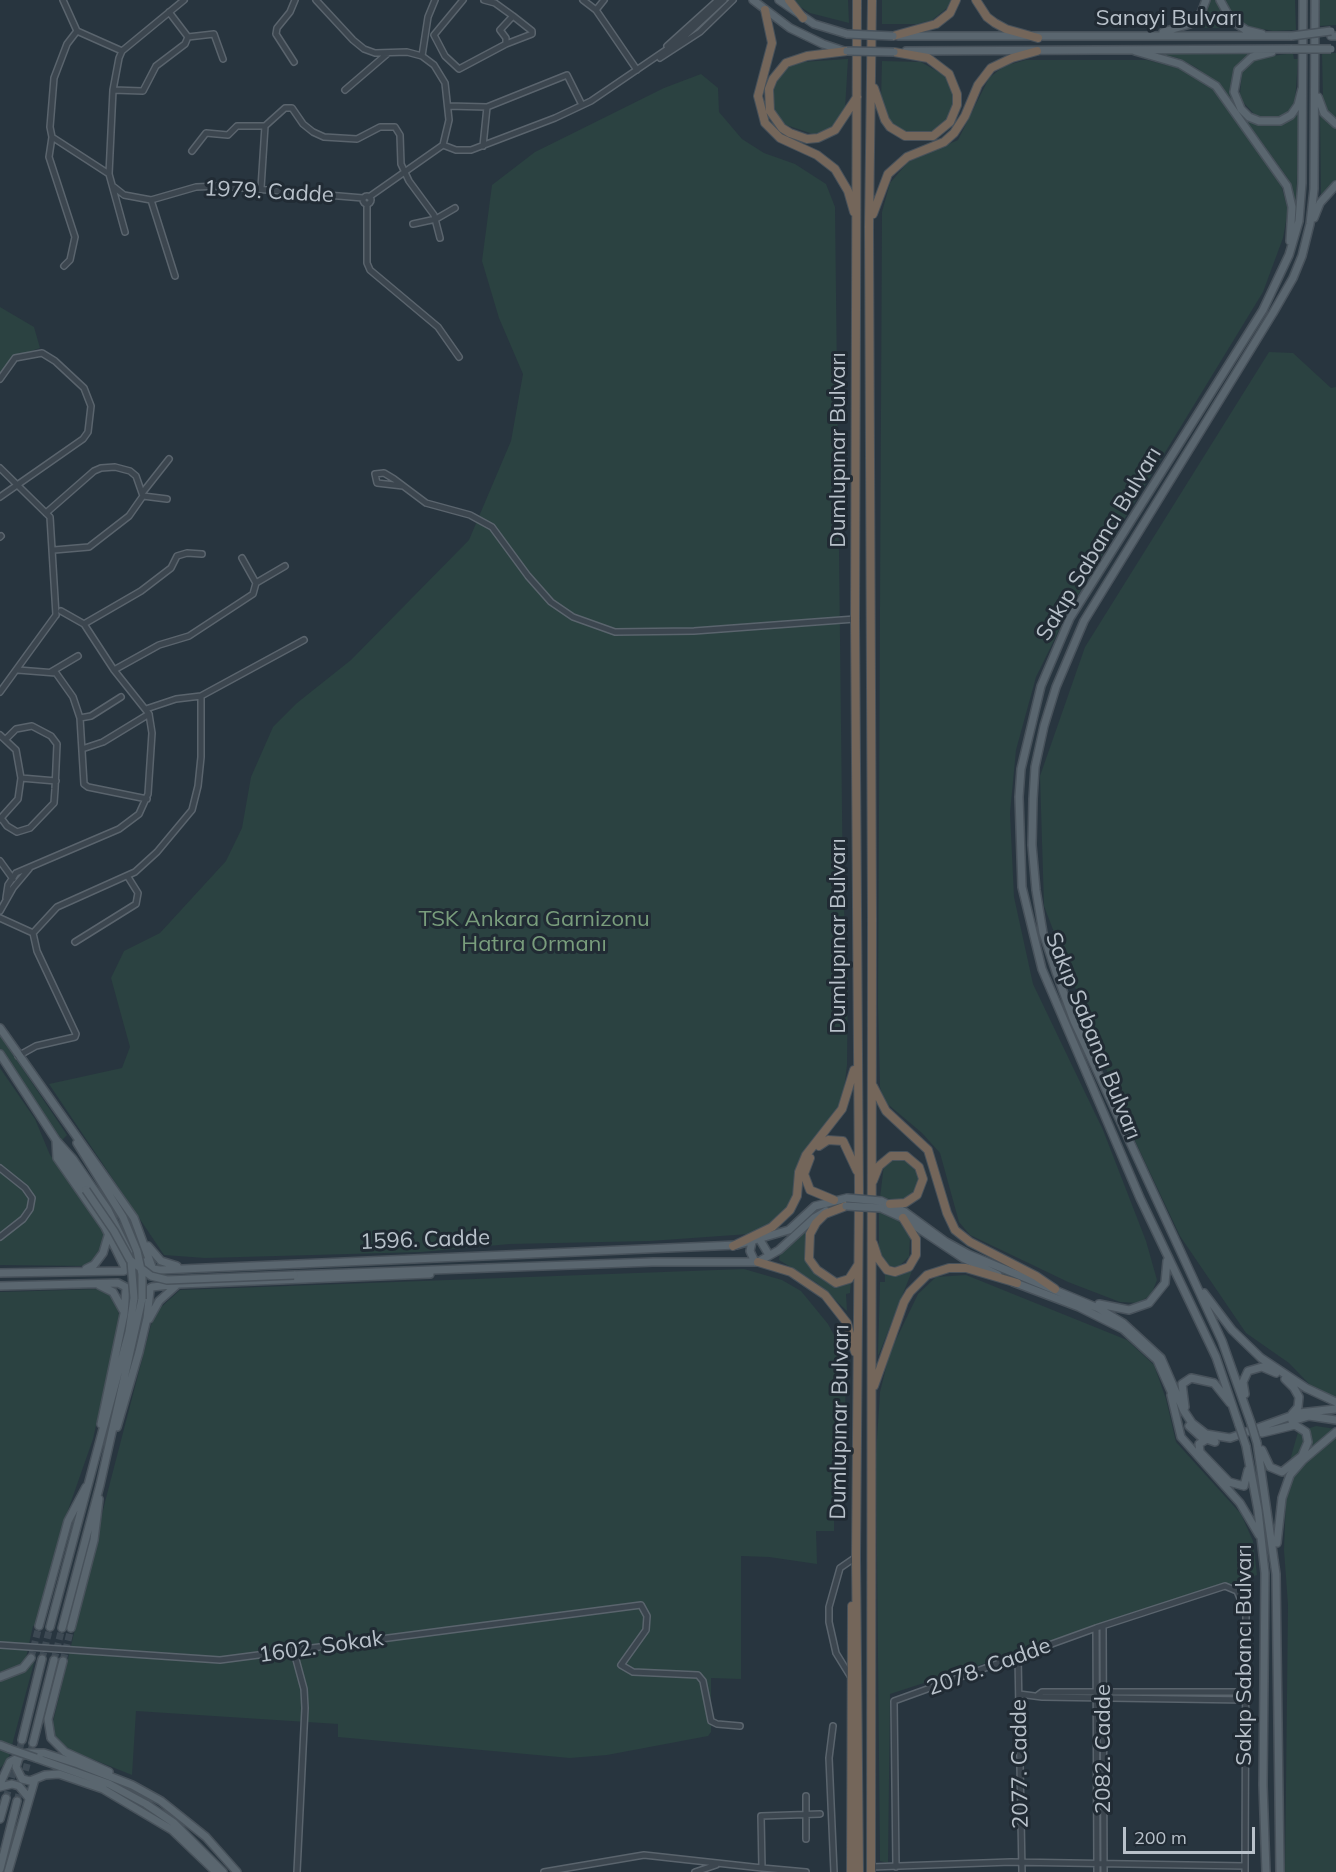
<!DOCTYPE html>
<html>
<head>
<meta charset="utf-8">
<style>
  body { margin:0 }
  #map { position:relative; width:1336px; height:1872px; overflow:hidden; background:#28353f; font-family:Mulish,sans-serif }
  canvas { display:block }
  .scale { position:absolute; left:1123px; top:1827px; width:132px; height:27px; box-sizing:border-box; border:3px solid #b8c1ca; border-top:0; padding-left:8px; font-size:18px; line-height:21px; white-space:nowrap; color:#b8c1ca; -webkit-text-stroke:4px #212b34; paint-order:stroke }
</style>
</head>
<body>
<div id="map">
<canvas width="1336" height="1872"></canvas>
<div class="scale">200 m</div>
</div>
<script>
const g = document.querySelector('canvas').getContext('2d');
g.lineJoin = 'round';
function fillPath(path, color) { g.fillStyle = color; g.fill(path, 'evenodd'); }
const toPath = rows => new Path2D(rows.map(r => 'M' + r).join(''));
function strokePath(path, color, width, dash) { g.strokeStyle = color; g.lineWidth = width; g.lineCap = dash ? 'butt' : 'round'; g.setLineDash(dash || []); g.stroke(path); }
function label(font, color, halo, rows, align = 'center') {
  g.font = font + ' Mulish,sans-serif'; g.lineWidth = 6; g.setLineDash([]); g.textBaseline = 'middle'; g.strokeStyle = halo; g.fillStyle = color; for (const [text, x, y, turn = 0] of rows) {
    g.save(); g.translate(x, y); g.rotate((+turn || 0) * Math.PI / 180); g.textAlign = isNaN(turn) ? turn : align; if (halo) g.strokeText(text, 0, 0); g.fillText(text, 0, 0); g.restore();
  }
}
fillPath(toPath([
  [795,0,848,0,849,23,810,13,799,6],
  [882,0,951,0,947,8,932,20,917,24,882,24],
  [1211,0,1218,0,1221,11,1234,28,1190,28,1202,19],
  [1224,0,1295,0,1296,30,1273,31,1246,26,1233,17],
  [1320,0,1336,0,1336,25,1320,26],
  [1253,52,1241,61,1236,70,1234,98,1256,123,1264,125,1277,124,1299,108,1296,208,1289,180,1227,94,1197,68,1178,58,1157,53],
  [1293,53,1294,59,1298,59,1295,103,1287,113,1278,118,1256,116,1243,102,1240,94,1242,71,1251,59],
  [1322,53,1336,53,1336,121,1329,113,1323,99],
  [848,59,845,109,838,122,829,130,813,134,786,125,776,113,772,98,774,84,781,73,787,66,801,62],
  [1026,60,1147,60,1182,69,1215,90,1249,136,1281,185,1288,210,1283,238,1263,292,1070,608,1036,677,1016,750,1010,813,1014,897,1033,984,1103,1130,1146,1241,1157,1280,1151,1295,1138,1303,1120,1302,1068,1282,970,1235,959,1222,940,1153,922,1133,884,1101,880,1087,878,1003,882,212,890,183,908,162,958,140,989,78,1004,66],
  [882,61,921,62,949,78,954,94,953,111,947,121,934,131,918,134,901,131,889,120,881,100],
  [701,74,718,88,719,112,742,139,764,153,795,164,826,184,835,207,843,896,848,970,847,1065,842,1107,808,1149,790,1205,771,1225,749,1234,650,1241,510,1244,421,1252,205,1258,164,1255,49,1084,122,1068,130,1047,111,978,124,951,160,933,226,861,242,828,251,777,273,727,297,703,351,660,469,540,511,441,523,374,499,318,482,261,492,185,535,152,664,88],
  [1320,111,1336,127,1336,182,1321,196],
  [0,307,34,327,40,348,13,357,0,374],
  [1269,352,1293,353,1331,388,1336,387,1336,1398,1313,1388,1289,1363,1246,1333,1180,1236,1128,1126,1044,906,1040,776,1085,647],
  [0,1035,67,1135,62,1140,0,1049],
  [0,1068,35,1119,50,1155,76,1188,105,1235,103,1247,87,1266,0,1265],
  [900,1157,913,1163,919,1176,914,1194,901,1200,880,1198,884,1164,887,1160],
  [879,1211,895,1216,910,1237,909,1257,898,1267,888,1266,879,1254],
  [809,1228,807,1246,823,1278,851,1280,850,1293,846,1294,847,1311,817,1283,779,1260,780,1252],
  [744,1269,782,1280,801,1291,828,1324,835,1337,844,1359,846,1380,845,1413,839,1413,839,1433,845,1433,844,1485,834,1486,834,1531,816,1531,817,1564,769,1557,741,1556,741,1679,711,1678,711,1732,708,1736,607,1755,570,1758,338,1737,338,1724,136,1711,132,1775,72,1751,56,1739,53,1722,105,1502,151,1325,159,1309,180,1290],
  [912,1271,879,1354,878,1355,880,1282,885,1282,885,1273,897,1275],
  [966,1275,1127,1340,1154,1365,1166,1399,1176,1442,1241,1514,1253,1541,1257,1575,890,1694,888,1863,880,1861,876,1454,880,1392,890,1352,918,1294,936,1277],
  [102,1289,115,1299,120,1318,93,1439,60,1533,37,1625,33,1626,26,1658,35,1659,8,1760,0,1768,0,1292],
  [1316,1426,1336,1429,1336,1872,1285,1872,1288,1605,1284,1550,1287,1471,1298,1432]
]), '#2b4241');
strokePath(toPath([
  [31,1658,39,1626],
  [42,1659,50,1627],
  [54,1660,62,1628],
  [63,1661,71,1628],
  [6,1798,22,1740],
  [17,1801,33,1743]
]), '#3e4a54', 7, [7, 3.5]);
const minor = toPath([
  [63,0,77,31],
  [316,0,353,40,364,49,375,53,407,52,422,56,434,65,445,83,449,120,443,145,369,197],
  [463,0,434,35,445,56,459,69,506,44,506,38,500,30,513,16,495,3,484,0],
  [583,0,596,10,637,70],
  [596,10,604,0],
  [77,31,67,44,54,78,50,127,52,137,109,174],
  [77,31,122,51],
  [188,37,214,34,223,59],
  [506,44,532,34,532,31,513,16],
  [667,46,718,0],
  [422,56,428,17,435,0],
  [660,58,700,32,733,0],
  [294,62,276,34,277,28,290,12,295,0],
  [113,90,143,91,156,66,185,44,188,37,169,12],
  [345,90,387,54],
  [448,106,487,107,567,75,582,105],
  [52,137,49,157,75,237,70,260,64,266],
  [443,145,456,150,471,150,555,118,591,101,682,39,724,0],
  [483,146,487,107],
  [192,151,206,133,228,135,237,126,265,126],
  [114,187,124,195,151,200,196,187,219,186,363,198],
  [261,188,265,126,285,108,292,108,303,124,313,132,324,137,357,139,380,127,395,127,400,135,401,164,409,181,434,215,440,238],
  '363 200a4 4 0 1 1 8 0a4 4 0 1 1-8 0Z',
  [151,200,175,276],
  [367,204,367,263,370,270,438,327,459,357],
  [413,224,436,219,455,208],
  [125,232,109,174,113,90,119,58,122,51,184,0],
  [0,379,15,358,42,353,55,361,84,388,91,406,88,432,83,439,0,497],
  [0,468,50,517,56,615],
  [403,486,377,483,375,474,384,473,394,479,426,503,470,515,492,527,528,576,551,602,573,617,615,632,694,631,855,619],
  [143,492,169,459],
  [46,513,94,471,101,468,115,467,130,471,136,476,143,496,167,499],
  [0,537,1,536],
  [54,550,89,547,129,516,143,496],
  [256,583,285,566],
  [84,624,141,591,171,568,177,556,187,553,202,554],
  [18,670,56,673,73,697,80,718,84,784,88,787,147,799],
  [114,670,159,645,189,636,253,594,256,583,242,558],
  [51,672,78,656],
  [0,692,56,615],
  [146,709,176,699,201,696,304,640],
  [80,718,91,716,121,697],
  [0,735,16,750,21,778,18,799,0,819],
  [82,749,103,742,149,714],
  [21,778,56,781],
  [1,818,7,826,17,832,30,828,54,803,55,789,57,744,51,736,32,726,16,729,7,738],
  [0,861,13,879],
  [6,898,8,885,16,873,119,829,139,814,148,794,152,733,149,714,114,670,84,624,61,611],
  [0,911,13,888,29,869],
  [0,918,33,933],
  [33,933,57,907,135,872,157,852,192,810,198,786,201,757,201,696],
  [75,942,136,904,138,893,128,877],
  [18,1056,36,1046,75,1037,76,1034,37,951,33,933],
  [0,1168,25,1188,32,1198,30,1209,23,1219,0,1237],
  [1103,1626,1104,1872],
  [1096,1628,1097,1872],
  [0,1645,220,1660,641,1605,647,1616,646,1630,621,1665,633,1672,698,1675,703,1681,711,1721,717,1724,740,1726],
  [294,1652,304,1689,305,1708,297,1872],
  [1018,1656,1022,1872],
  [852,1679,836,1653,829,1622,829,1607,840,1568,856,1557],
  [1019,1694,1042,1697,1246,1700],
  [1038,1695,1042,1692,1246,1692],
  [833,1726,829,1758,834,1872],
  [806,1839,806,1796],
  [871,1867,1011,1862,1245,1866],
  [896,1867,894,1701,1096,1628,1225,1586,1237,1591,1246,1613,1245,1872],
  [544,1872,644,1855,762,1868],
  [695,1872,716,1865],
  [806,1872,762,1868,761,1816,820,1814]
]);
const major = toPath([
  [753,0,790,28,823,44,844,51],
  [779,0,814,24,847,34],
  [1220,0,1231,20,1246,30,1262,34],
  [1163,32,1190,24,1201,13,1206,0],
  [898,36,1292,36],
  [1331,36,1336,36],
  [906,51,1292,49],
  [1135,51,1180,64,1216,86,1287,186,1292,207,1290,241],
  [1272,52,1252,57,1238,70,1234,92,1241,109,1249,117,1259,121,1280,121,1291,115,1298,105,1302,89],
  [1318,97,1324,113,1336,124],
  [1314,218,1320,203,1336,185],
  [0,1028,134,1218,152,1267],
  [0,1054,56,1140,73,1159,108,1210,129,1253],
  [56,1140,57,1158,105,1227,125,1268],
  [77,1143,123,1217,137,1251],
  [59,1148,86,1190],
  [881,1201,905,1212,946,1242,968,1254,1098,1308,1123,1323,1161,1358,1184,1411,1192,1423,1206,1434,1230,1438,1299,1413,1336,1409],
  [881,1208,903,1218,963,1258,998,1275],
  [760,1240,769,1255],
  [752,1242,750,1251,755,1262],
  [148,1246,161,1261,177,1266],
  [86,1269,94,1265,103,1253,108,1236],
  [124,1271,136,1261,145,1262,153,1269,160,1270,737,1245,789,1230,815,1206,847,1198],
  [0,1273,124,1271],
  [294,1275,653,1262,758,1262,779,1250,814,1218,826,1211],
  [1013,1282,1079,1307,1123,1329,1157,1360,1174,1398],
  [99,1285,113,1292,123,1310],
  [0,1286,118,1283,139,1294,152,1287,179,1284,430,1274],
  [1204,1293,1232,1330,1261,1358,1306,1388,1336,1402],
  [1099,1304,1129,1310,1149,1303,1165,1283,1167,1261],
  [149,1319,159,1301,178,1284],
  [1285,1379,1294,1388,1299,1397,1298,1407,1292,1414],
  [1245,1394,1243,1382,1248,1371,1262,1367,1276,1373],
  [1171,1395,1181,1437,1240,1503,1259,1535],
  [1185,1407,1182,1384,1191,1378,1214,1383,1230,1403],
  [1292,1421,1309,1416,1336,1420],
  [1251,1423,1222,1341,1074,1021,1056,972,1043,933,1036,890,1032,845,1033,799,1035,767,1044,726,1056,687,1084,621,1273,313,1293,278,1302,256,1310,224,1314,189,1315,0],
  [101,1424,124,1314,126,1288],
  [1239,1425,1216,1357,1140,1198,1042,969,1022,887,1019,797,1021,769,1041,686,1070,618,1263,310,1289,255,1299,221,1302,183,1303,0],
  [1189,1426,1201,1437,1215,1442],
  [117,1427,139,1352,147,1318,150,1290],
  [1207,1439,1199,1444,1200,1452,1229,1482,1244,1486,1248,1470],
  [1257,1443,1276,1574,1280,1872],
  [1246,1446,1258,1510,1265,1573,1263,1785,1266,1872],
  [1262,1450,1270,1467,1282,1472,1302,1456,1308,1442,1306,1432,1295,1425,1262,1433],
  [1277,1543,1282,1498,1290,1475,1303,1460,1336,1432],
  [39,1626,68,1521,86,1487],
  [50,1627,129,1332,134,1298],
  [62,1628,100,1485,142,1299],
  [71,1628,94,1540,99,1499],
  [63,1661,48,1719,51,1738,65,1752,109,1772],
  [0,1677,23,1668,31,1658],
  [22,1740,42,1659],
  [33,1743,54,1660],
  [0,1745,10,1749],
  [19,1757,16,1767,22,1779,30,1781,45,1775,59,1774,103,1789,172,1830,216,1872],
  [36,1758,109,1784,146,1804,174,1823,223,1872],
  [0,1784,10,1762,27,1753,44,1753,78,1764,132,1785,161,1801,206,1837,237,1872],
  [0,1787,12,1784,19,1786,28,1797],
  [0,1819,6,1798],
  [0,1869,17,1801],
  [8,1872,35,1779]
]);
const highway = toPath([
  [789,0,803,18],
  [857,0,855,619,859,1196,856,1557,859,1872],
  [976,0,987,17,995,23,1006,29,1038,38],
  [765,10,772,43,758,96,765,123,780,138,817,155,835,169,848,191,854,212],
  [893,36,936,24,950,13,956,0],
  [847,51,807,56,786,63,773,79,769,89,770,111,782,128,790,133,807,139,818,138,835,130,857,97],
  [874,88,885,120,890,127,905,136,933,136,950,122,957,105,957,94,949,74,928,58,894,52],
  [873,214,888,174,907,157,944,142,954,133,965,116,978,85,991,68,1012,58,1037,51],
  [873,1086,886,1111,928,1150,947,1213,955,1230,970,1242,1036,1276,1055,1289],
  [819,1146,828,1140,843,1141,857,1171],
  [810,1158,804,1174,810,1190,834,1200],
  [873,1181,879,1166,891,1156,906,1156,919,1167,923,1179,917,1195,905,1203,890,1204],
  [846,1206,825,1214,816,1223,810,1234,809,1259,817,1270,836,1283,849,1279,858,1265],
  [873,1243,878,1258,887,1270,895,1272,909,1267,916,1255,916,1239,903,1218],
  [733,1246,772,1227,790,1210,797,1196,799,1172,806,1155,842,1109,854,1070],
  [758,1262,791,1272,825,1295,847,1323,855,1352],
  [874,1386,904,1302,910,1292,927,1275,949,1268,966,1268,1017,1283],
  [851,1872,852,1606],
  [871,1872,872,918,869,227,872,0]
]);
strokePath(minor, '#5a646d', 8);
strokePath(major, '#48525b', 10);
strokePath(highway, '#47515a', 10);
strokePath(minor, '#3c464f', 5);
strokePath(major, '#5a666f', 7);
strokePath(highway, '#74665a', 8);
const majorBridge = toPath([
  [847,34,893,36],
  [1292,36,1331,31],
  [1292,49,1331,49],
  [847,51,894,52],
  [86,1190,114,1231,130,1260,151,1276,167,1280,294,1275],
  [847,1198,881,1201],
  [846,1206,881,1208],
  [137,1251,142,1274,142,1299],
  [131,1261,134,1298],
  [1251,1423,1257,1443],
  [1239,1425,1246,1446],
  [10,1749,36,1758]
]);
strokePath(majorBridge, '#48525b', 10, []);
strokePath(majorBridge, '#5a666f', 7);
label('22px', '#b8c1ca', '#212b34', [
  ["Sanayi Bulvarı",1169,18],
  ["1979. Cadde",269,192,3],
  ["Dumlupınar Bulvarı",838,450,-90],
  ["Sakıp Sabancı Bulvarı",1099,544,-59],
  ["Dumlupınar Bulvarı",838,936,-90],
  ["Sakıp Sabancı Bulvarı",1093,1036,68],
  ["1596. Cadde",425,1240,-2],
  ["Dumlupınar Bulvarı",840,1422,-89],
  ["1602. Sokak",321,1647,-8],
  ["Sakıp Sabancı Bulvarı",1244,1655,-90],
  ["2078. Cadde",989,1667,-20],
  ["2082. Cadde",1103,1749,-90],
  ["2077. Cadde",1020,1764,-91]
]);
label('22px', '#799d7c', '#212b34', [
  ["TSK Ankara Garnizonu",534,919],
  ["Hatıra Ormanı",534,944]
]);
</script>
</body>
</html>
